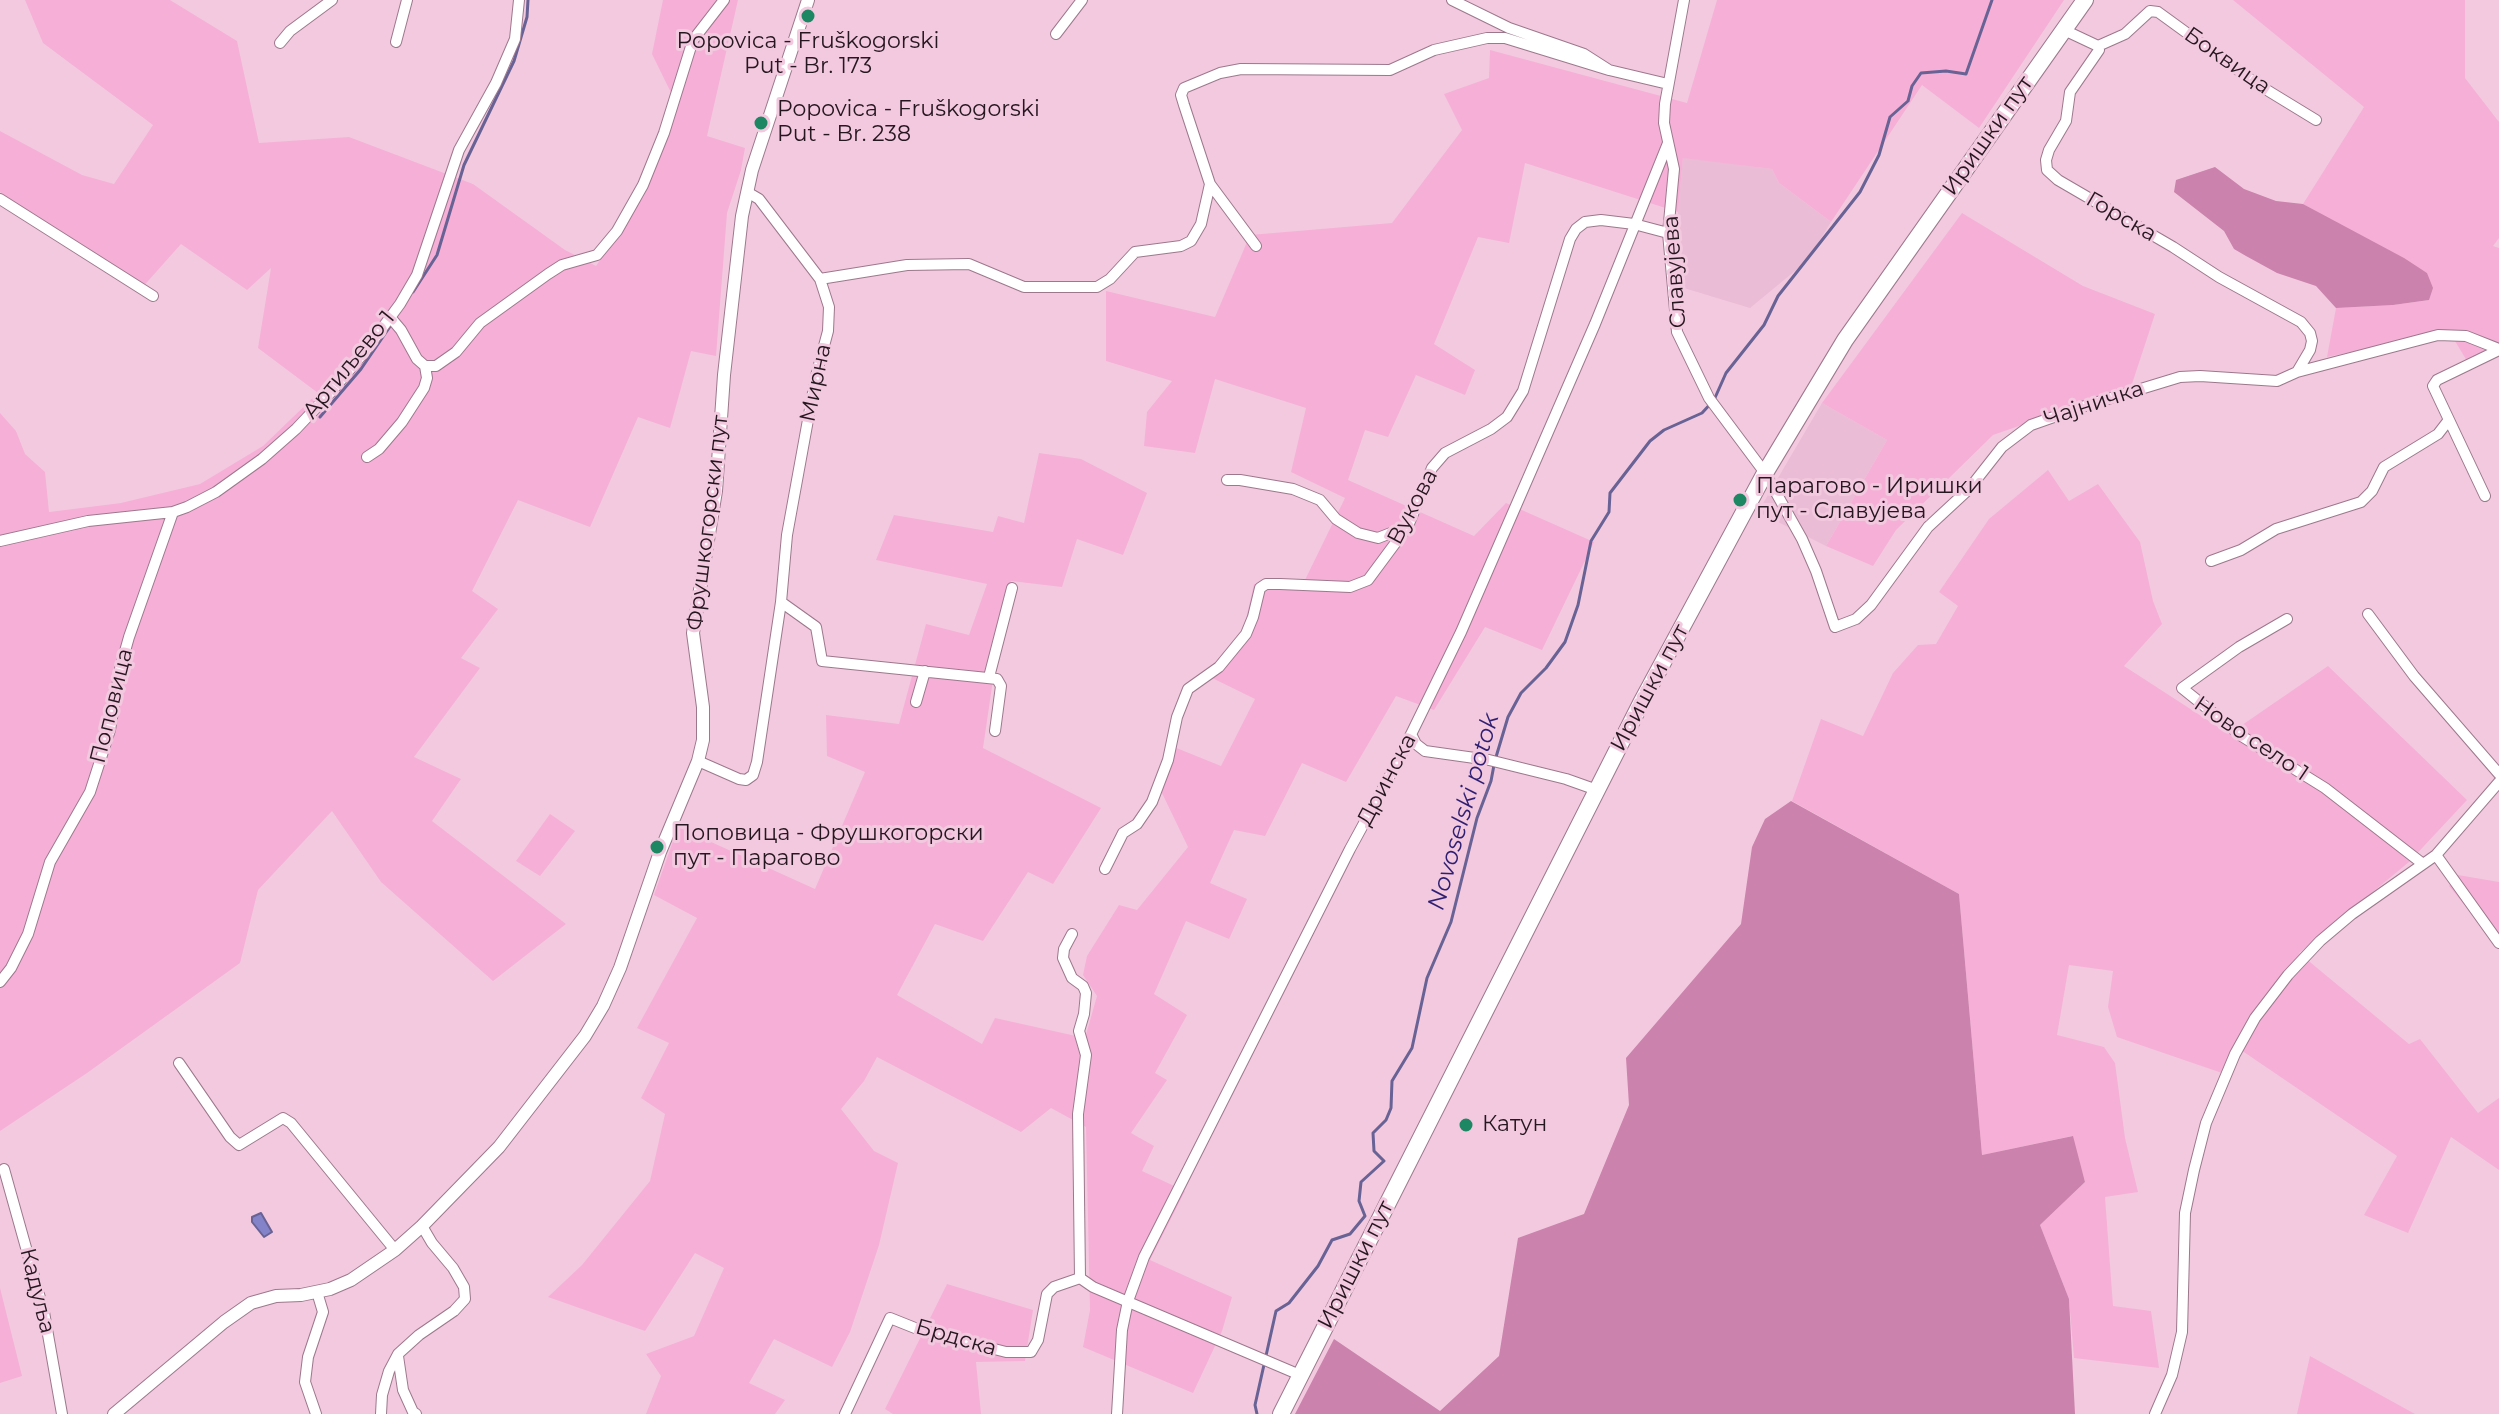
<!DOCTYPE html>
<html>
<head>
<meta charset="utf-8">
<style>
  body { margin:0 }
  canvas { display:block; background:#f2c9df }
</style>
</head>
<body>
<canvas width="2499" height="1414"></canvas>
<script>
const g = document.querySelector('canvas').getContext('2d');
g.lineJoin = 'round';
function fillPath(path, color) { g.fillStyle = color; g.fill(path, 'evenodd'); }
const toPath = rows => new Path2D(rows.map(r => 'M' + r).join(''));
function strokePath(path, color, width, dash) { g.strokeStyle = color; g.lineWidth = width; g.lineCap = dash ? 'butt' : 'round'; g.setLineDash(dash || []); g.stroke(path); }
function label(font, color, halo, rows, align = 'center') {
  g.font = font + ' Montserrat,sans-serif'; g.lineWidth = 6; g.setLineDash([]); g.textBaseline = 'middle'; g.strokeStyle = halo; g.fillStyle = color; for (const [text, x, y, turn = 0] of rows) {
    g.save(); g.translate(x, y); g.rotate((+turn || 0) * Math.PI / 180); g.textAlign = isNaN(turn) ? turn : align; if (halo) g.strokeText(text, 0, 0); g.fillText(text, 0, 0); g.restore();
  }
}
fillPath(toPath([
  [1683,157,1772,169,1779,183,1831,222,1807,261,1750,308,1684,288,1678,212],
  [1822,403,1887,440,1826,546,1758,512]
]), '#ebbcd6');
fillPath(toPath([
  [25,0,170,0,237,41,259,143,349,137,473,184,565,250,596,266,644,196,678,107,652,54,663,0,738,0,707,136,745,148,741,170,727,213,716,356,691,351,670,428,638,417,590,527,518,500,472,591,498,609,461,658,480,668,414,757,461,779,432,821,566,924,493,981,381,882,332,811,258,890,240,963,87,1073,0,1131,0,413,16,431,25,454,45,472,49,512,121,503,200,484,263,446,318,393,258,348,271,268,247,290,181,244,140,290,0,192,0,131,82,175,114,184,153,125,43,43],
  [1717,0,2064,0,1979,128,1922,85,1831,222,1779,183,1772,169,1683,158,1678,212,1525,163,1509,243,1478,237,1434,344,1475,370,1465,395,1416,375,1388,437,1365,430,1348,480,1474,536,1506,503,1594,542,1542,650,1485,627,1434,710,1396,696,1346,782,1302,763,1265,836,1234,830,1210,883,1247,899,1229,939,1186,921,1154,994,1187,1015,1155,1073,1167,1080,1131,1133,1154,1146,1142,1171,1185,1191,1150,1260,1232,1297,1222,1331,1193,1393,1083,1347,1090,1310,1086,1127,1051,1108,1021,1132,877,1057,864,1081,841,1109,874,1151,898,1163,879,1245,850,1332,832,1367,774,1339,749,1383,785,1400,775,1414,646,1414,661,1376,646,1354,694,1336,724,1268,695,1253,645,1331,548,1297,582,1265,650,1181,665,1114,641,1098,669,1043,637,1028,697,918,654,895,678,827,815,889,865,772,827,756,826,715,899,724,926,624,969,635,987,584,876,560,894,515,993,532,998,516,1024,523,1039,453,1081,459,1147,493,1123,555,1077,539,1062,587,1011,581,984,673,994,673,983,748,1101,808,1053,884,1028,872,983,941,935,924,897,995,982,1044,995,1018,1085,1038,1097,996,1083,975,1087,956,1119,905,1137,910,1188,847,1161,791,1174,747,1221,766,1255,699,1204,674,1243,632,1254,584,1303,584,1345,498,1291,472,1306,408,1215,379,1195,453,1144,446,1147,412,1172,381,1106,361,1106,291,1215,317,1250,235,1392,223,1462,130,1444,94,1489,78,1490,50,1687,103],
  [2233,0,2465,0,2465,78,2499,122,2499,238,2493,246,2499,248,2499,344,2467,361,2449,331,2327,357,2336,308,2393,305,2429,300,2427,273,2303,204,2364,107],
  [1962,213,2083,286,2155,314,2131,387,1993,435,1896,530,1873,566,1826,546,1887,440,1822,403],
  [2048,470,2069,501,2098,484,2140,542,2153,601,2162,624,2124,666,2229,734,2328,666,2467,800,2409,862,2299,953,2409,1044,2420,1039,2478,1113,2499,1098,2499,1170,2451,1137,2408,1233,2364,1215,2397,1156,2235,1046,2222,1073,2117,1037,2108,1007,2113,971,2069,965,2057,1035,2104,1047,2115,1063,2125,1138,2138,1192,2105,1197,2113,1306,2151,1311,2159,1368,2074,1358,2069,1299,2040,1225,2085,1182,2072,1136,1982,1155,1959,894,1792,801,1821,719,1863,736,1893,673,1918,645,1936,644,1958,606,1939,592,1989,519],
  [550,814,575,831,540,876,516,861],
  [2458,875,2499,882,2499,947,2449,886],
  [947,1284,1033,1310,1025,1361,976,1362,981,1414,893,1414,885,1409],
  [0,1288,22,1376,0,1383],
  [2310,1356,2415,1414,2297,1414]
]), '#f6b0d7');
fillPath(toPath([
  [2215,167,2244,189,2276,201,2303,204,2404,258,2427,273,2433,288,2429,300,2393,305,2336,308,2316,286,2277,273,2246,256,2234,249,2224,231,2174,192,2176,180],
  [1791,801,1959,894,1982,1155,2073,1136,2085,1182,2040,1225,2069,1299,2075,1414,1295,1414,1334,1339,1440,1411,1499,1356,1518,1238,1584,1214,1629,1105,1626,1058,1741,924,1752,847,1765,819]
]), '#cb82ac');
const water = toPath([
  [261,1213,272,1232,264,1237,252,1222,252,1217,261,1213]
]);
fillPath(water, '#8482c8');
strokePath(water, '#686295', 2);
strokePath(toPath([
  [413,292,437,255,464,165,514,61,527,17,528,0],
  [320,417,361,369,391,325],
  [1496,757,1508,717,1521,693,1546,668,1565,642,1578,605,1591,541,1609,512,1610,493,1650,441,1664,430,1702,413,1714,400,1726,373,1764,325,1778,296,1860,192,1879,155,1890,117,1908,101,1912,86,1921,73,1946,71,1966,74,1992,0],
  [1257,1414,1255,1405,1276,1311,1289,1303,1318,1266,1332,1240,1350,1234,1365,1216,1359,1201,1361,1182,1384,1161,1374,1151,1373,1133,1386,1120,1391,1108,1392,1081,1412,1048,1427,978,1451,922,1477,818,1491,781,1494,765]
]), '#686295', 3);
const minor = toPath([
  [1452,0,1509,28,1584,54,1609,70,1668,84],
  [1684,0,1665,104,1664,123,1674,169,1668,233,1677,332,1709,398,1765,473,1802,539,1816,571,1835,627,1856,619,1871,605,1928,527,1969,489,2002,447,2031,425,2085,406,2180,377,2200,376,2277,381,2297,372,2438,335,2466,336,2499,349],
  [2064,30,2098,46,2099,50,2070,92,2066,121,2049,150,2046,160,2047,170,2058,180,2173,247,2219,277,2301,322,2310,333,2312,341,2310,350,2297,372],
  [1056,34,1082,0],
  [396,42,407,0],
  [280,43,290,31,332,0],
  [2098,46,2125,34,2150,11,2158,12,2257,84,2316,120],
  [0,199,153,296],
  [1256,246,1210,184,1184,105,1181,95,1184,88,1220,73,1241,69,1390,70,1434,50,1487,38,1505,38,1609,70],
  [820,279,907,265,969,264,1024,287,1097,287,1110,279,1135,252,1181,246,1191,241,1201,224,1210,184],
  [390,317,401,330,417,359,425,366],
  [425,366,436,366,456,352,480,323,548,274,562,265,597,255,617,231,643,185,664,133,693,40,724,0],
  [367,457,379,449,402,422,424,388,427,378,425,366],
  [1227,480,1240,480,1293,489,1320,500,1336,519,1358,533,1378,538,1406,527],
  [2485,496,2433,386,2437,380,2499,350],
  [0,541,88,521,173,512,187,507,216,492,262,459,296,429,331,392,366,350,400,304,417,275,459,150,496,83,515,39,519,0],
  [2211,561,2241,550,2276,529,2361,502,2372,491,2384,467,2438,434,2448,421],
  [781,602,816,627,822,661,997,679,1001,686,995,731],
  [2368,614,2414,676,2499,774],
  [2287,619,2239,647,2182,688,2243,737,2325,788,2423,864],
  [989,677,1012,588],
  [916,702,925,671],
  [1411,734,1416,744,1425,751,1489,760,1566,779,1597,790],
  [698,761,739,779,746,780,753,775,757,762,781,602,787,535,816,376,828,331,829,307,820,279,759,199,747,192],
  [2436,855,2499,943],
  [1105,869,1123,833,1137,824,1152,802,1168,760,1177,717,1188,689,1219,667,1246,634,1253,617,1260,588,1266,584,1280,584,1350,587,1368,580,1408,526,1432,468,1445,453,1491,429,1507,417,1523,391,1570,239,1576,229,1585,222,1601,220,1634,224,1668,233],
  [1072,934,1064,949,1063,958,1072,978,1083,986,1086,993,1084,1014,1079,1031,1086,1055,1078,1114,1080,1278],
  [0,982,11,968,28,934,50,862,90,792,110,730,120,669,129,637,173,512],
  [179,1063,230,1137,239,1145,283,1118,291,1123,395,1250],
  [4,1169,44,1312,62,1414],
  [1080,1278,1093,1287,1300,1375],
  [398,1356,403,1390,413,1412,416,1414],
  [316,1414,305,1382,308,1357,323,1312,317,1292],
  [381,1414,382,1395,389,1371,398,1354,419,1335,454,1311,465,1299,464,1287,453,1268,432,1243,422,1226],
  [845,1414,890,1318,920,1330,1006,1352,1031,1352,1038,1340,1047,1294,1054,1287,1080,1278],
  [1117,1414,1122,1330,1128,1301,1144,1257,1350,849,1399,759,1461,632,1595,324,1668,143],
  [2155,1414,2172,1375,2182,1332,2185,1213,2194,1170,2206,1123,2235,1054,2255,1018,2288,975,2320,941,2352,914,2436,855,2499,782]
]);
const tertiary = toPath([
  [114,1414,224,1322,251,1303,276,1296,301,1295,330,1289,351,1280,395,1250,422,1226,499,1147,585,1036,603,1006,620,968,660,852,698,761,703,740,703,707,693,633,716,491,724,375,742,216,752,170,808,0]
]);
const primary = toPath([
  [1281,1414,1641,703,1765,473,1845,340,2085,0]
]);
strokePath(minor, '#9d788d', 12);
strokePath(tertiary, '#9d788d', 14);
strokePath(primary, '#9d788d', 18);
strokePath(minor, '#fff', 10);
strokePath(tertiary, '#fff', 12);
strokePath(primary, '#fff', 16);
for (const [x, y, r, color] of [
  [808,16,8,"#1d8662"],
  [761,123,8,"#1d8662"],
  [1740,500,8,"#1d8662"],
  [657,847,8,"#1d8662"],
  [1466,1125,8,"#1d8662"]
]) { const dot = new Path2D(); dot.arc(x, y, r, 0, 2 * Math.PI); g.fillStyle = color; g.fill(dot); strokePath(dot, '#f2c9df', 3); }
label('22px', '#25161f', '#f2c9df', [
  ["Popovica - Fruškogorski",808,42,"center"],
  ["Put - Br. 173",808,67,"center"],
  ["Popovica - Fruškogorski",777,110],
  ["Put - Br. 238",777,135],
  ["Парагово - Иришки",1756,487],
  ["пут - Славујева",1756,512],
  ["Поповица - Фрушкогорски",673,834],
  ["пут - Парагово",673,859],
  ["Катун",1482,1125]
], 'left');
label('22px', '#25161f', '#f2c9df', [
  ["Боквица",2227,61,35],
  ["Иришки пут",1988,136,-55],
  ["Горска",2121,217,30],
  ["Славујева",1675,272,-94],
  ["Артиљево 1",349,365,-51],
  ["Мирна",816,383,-78],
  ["Чајничка",2094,404,-18],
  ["Вукова",1413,507,-62],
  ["Фрушкогорски пут",708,523,-83],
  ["Иришки пут",1650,688,-62],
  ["Поповица",112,706,-76],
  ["Ново село 1",2251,739,34],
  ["Дринска",1387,780,-62],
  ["Иришки пут",1356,1265,-63],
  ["Кадуља",37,1291,76],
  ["Брдска",956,1338,16]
]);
label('italic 24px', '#2f1f72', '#f2c9df', [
  ["Novoselski potok",1464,812,-74]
]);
</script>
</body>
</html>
